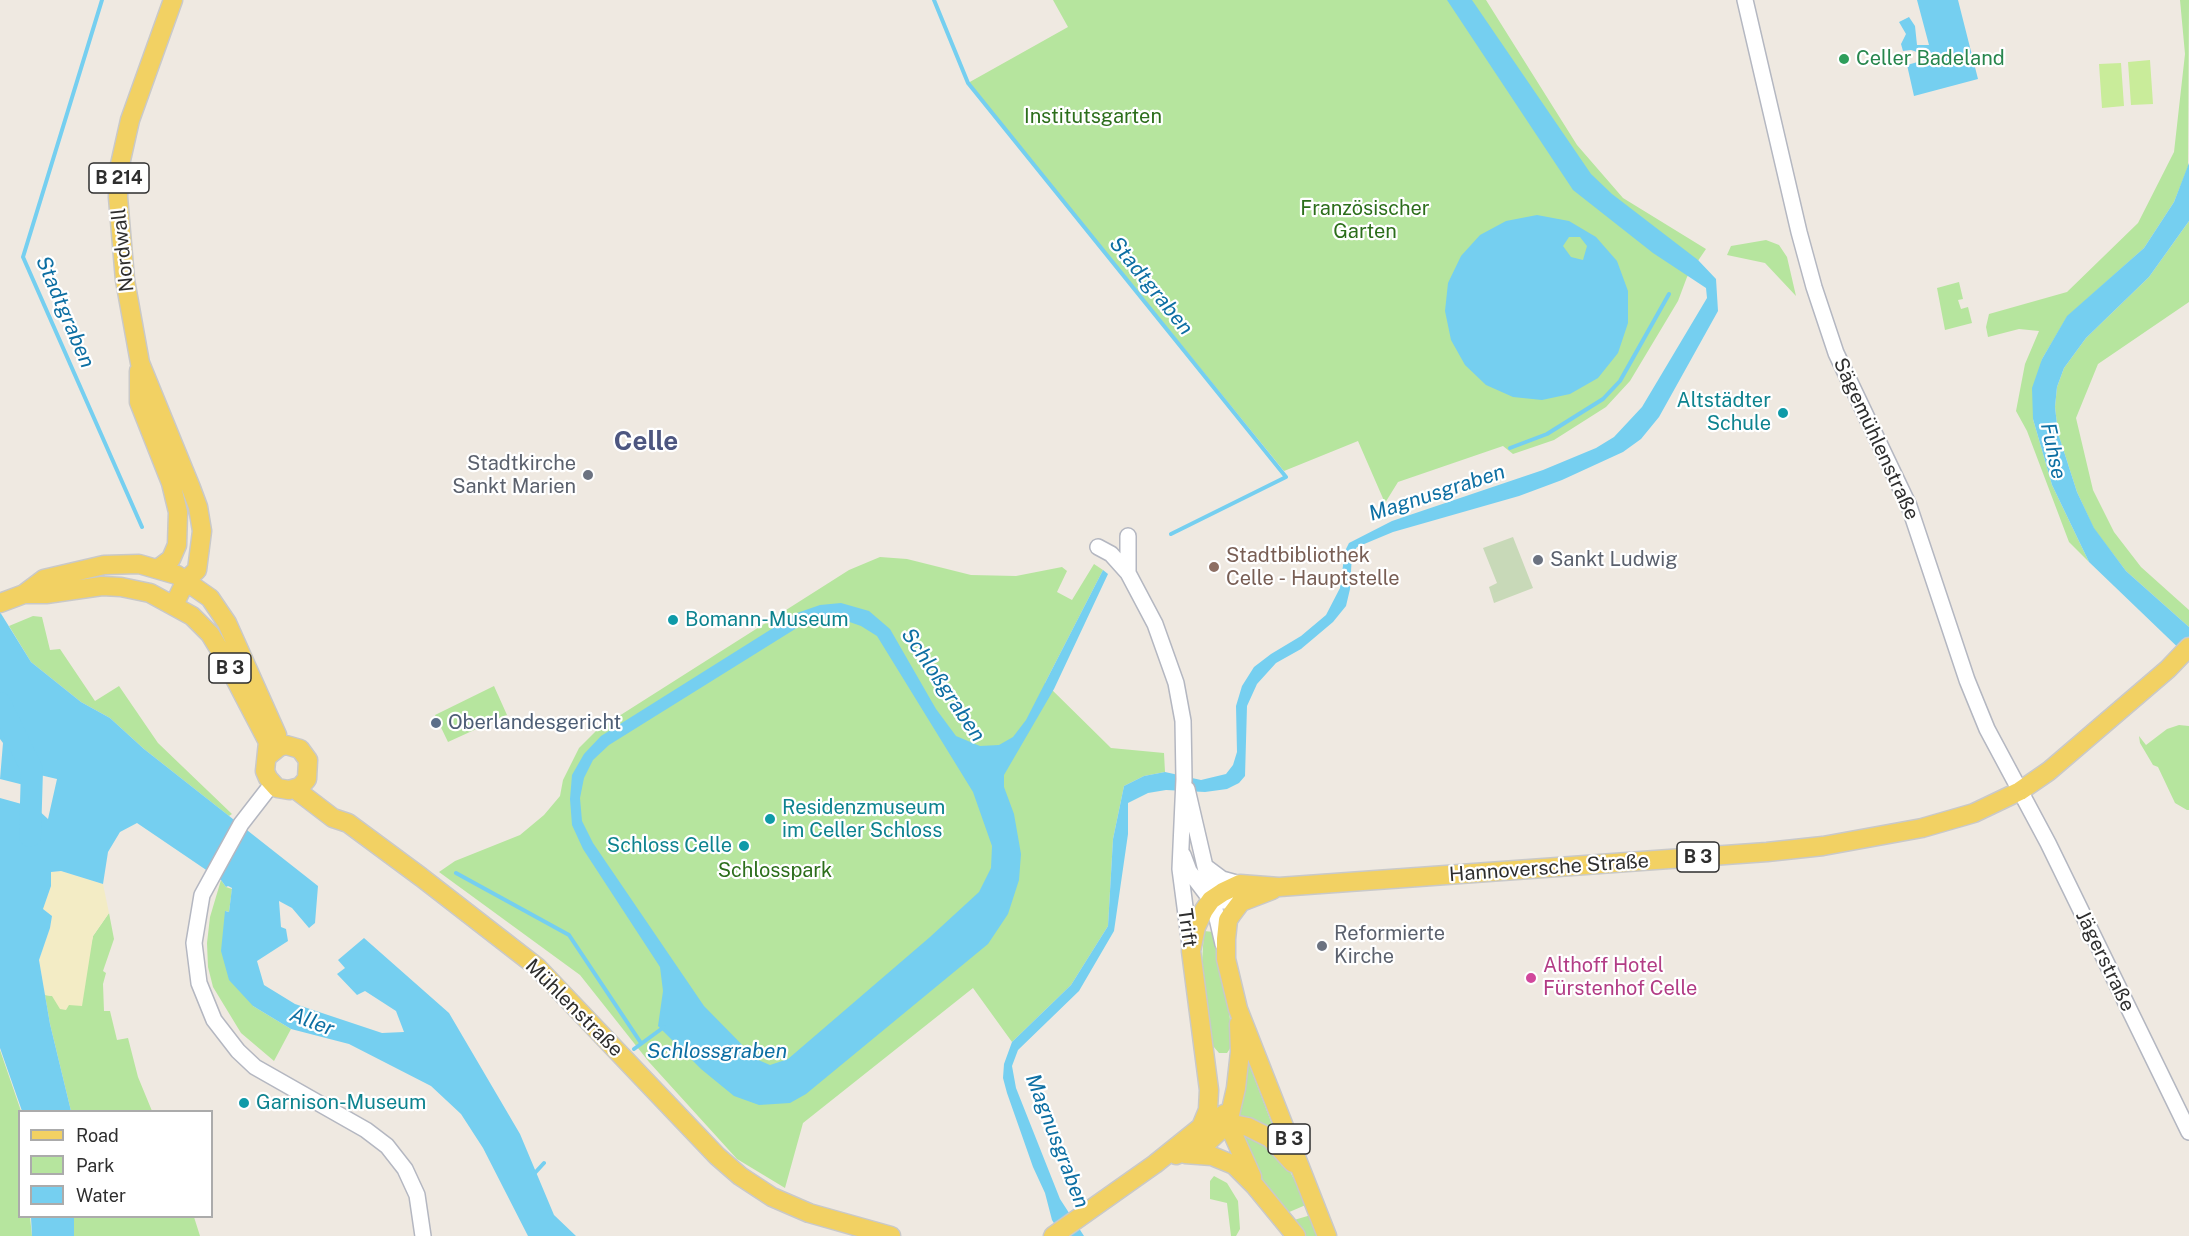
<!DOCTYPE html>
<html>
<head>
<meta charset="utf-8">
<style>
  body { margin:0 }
  #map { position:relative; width:2189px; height:1236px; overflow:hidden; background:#efe9e1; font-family:"Public Sans",sans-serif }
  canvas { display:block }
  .legend { position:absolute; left:18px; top:1110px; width:195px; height:108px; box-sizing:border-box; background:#fff; border:2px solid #ababab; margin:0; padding:8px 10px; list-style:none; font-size:18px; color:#2e2e2e }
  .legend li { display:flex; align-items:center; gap:12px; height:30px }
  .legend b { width:30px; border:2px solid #ababab }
</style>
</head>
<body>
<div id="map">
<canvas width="2189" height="1236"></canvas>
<ul class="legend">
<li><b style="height:8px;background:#f2d163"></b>Road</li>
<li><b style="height:16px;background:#b6e59e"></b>Park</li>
<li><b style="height:16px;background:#75cff0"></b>Water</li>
</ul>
</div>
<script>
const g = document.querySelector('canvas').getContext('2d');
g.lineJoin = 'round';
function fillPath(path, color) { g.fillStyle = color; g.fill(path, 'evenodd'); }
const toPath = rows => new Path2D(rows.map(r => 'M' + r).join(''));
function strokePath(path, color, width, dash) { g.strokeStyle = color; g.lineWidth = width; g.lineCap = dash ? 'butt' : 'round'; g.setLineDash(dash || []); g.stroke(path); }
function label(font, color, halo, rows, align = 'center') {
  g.font = font + ' "Public Sans",sans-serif'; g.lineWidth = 4.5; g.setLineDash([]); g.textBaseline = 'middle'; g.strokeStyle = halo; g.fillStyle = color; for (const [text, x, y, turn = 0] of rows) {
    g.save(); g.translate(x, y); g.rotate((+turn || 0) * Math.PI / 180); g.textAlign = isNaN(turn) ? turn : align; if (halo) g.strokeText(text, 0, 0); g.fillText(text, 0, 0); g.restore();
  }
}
fillPath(toPath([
  [1053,0,1486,0,1577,145,1623,198,1706,249,1687,277,1678,301,1630,381,1606,407,1554,440,1513,454,1503,446,1398,482,1385,503,1358,441,1284,471,968,83,1068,27],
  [2180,0,2189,0,2188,167,2174,202,2144,248,2067,317,2042,359,2033,419,2052,485,2089,562,2069,542,2027,431,2016,411,2025,364,2039,331,2019,329,1988,337,1986,327,1989,314,2067,292,2138,223,2174,152,2185,54],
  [2189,221,2189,302,2098,364,2076,418,2093,490,2114,532,2141,567,2189,610,2189,627,2126,571,2094,529,2077,492,2058,433,2055,407,2057,387,2064,368,2086,338,2149,277],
  [1766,240,1779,245,1787,257,1796,296,1765,263,1727,255,1731,246],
  [1959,282,1963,299,1958,300,1961,309,1968,307,1972,323,1945,330,1937,288],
  [880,557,907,559,971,575,1016,576,1062,567,1067,571,1057,592,1072,600,1094,564,1103,570,1045,683,1111,748,1164,753,1165,772,1144,776,1124,786,1113,839,1108,926,1071,985,1012,1042,973,988,803,1123,785,1188,737,1159,649,1062,580,975,439,872,455,861,520,835,544,815,560,796,563,780,579,748,597,730,849,570],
  [33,616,42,617,50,650,60,649,95,701,119,686,158,743,232,814,229,816,144,749,110,718,81,702,31,662,9,626],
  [494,686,507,715,448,742,435,715],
  [2179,725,2189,726,2189,810,2187,810,2175,803,2158,767,2153,765,2140,743,2139,736,2146,745,2167,729],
  [221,880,226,887,232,889,229,912,226,911,253,1006,291,1029,274,1061,241,1033,213,987,208,967,207,943,210,917],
  [109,913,114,939,103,971,106,973,103,984,104,1011,110,1011,117,1040,128,1038,138,1077,152,1111,71,1111,50,1024,45,995,52,996,87,962,93,936],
  [1204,931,1214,932,1228,1003,1233,1044,1227,1053,1219,1053,1213,1046,1201,978],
  [0,1050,21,1111,20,1216,30,1217,32,1236,0,1236],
  [1246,1056,1275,1132,1238,1117],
  [1237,1132,1267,1143,1284,1161,1308,1204,1287,1213,1258,1173],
  [1214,1176,1227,1183,1238,1201,1240,1229,1236,1236,1231,1236,1227,1203,1210,1199,1210,1181],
  [1311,1215,1321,1236,1306,1236,1294,1220],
  [74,1217,194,1217,200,1236,74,1236]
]), '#b6e59e');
fillPath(toPath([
  [61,871,103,884,109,913,93,936,82,1006,69,1005,66,1010,60,1009,52,996,45,995,39,960,50,928,52,916,43,909,51,886,49,878,51,872]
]), '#f3ecc5');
fillPath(toPath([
  [1513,537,1533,588,1494,603,1489,587,1497,583,1483,548]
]), '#c8d9b8');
fillPath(toPath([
  [2150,60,2153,104,2131,105,2128,62],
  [2121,63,2124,106,2102,108,2099,64]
]), '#c9ec9a');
fillPath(toPath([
  [1447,0,1472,0,1591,174,1612,194,1698,260,1716,279,1718,311,1659,417,1641,439,1623,452,1562,480,1519,496,1393,532,1357,547,1352,554,1350,589,1346,606,1333,622,1301,649,1276,663,1257,684,1247,706,1245,776,1239,783,1227,789,1205,792,1166,790,1148,793,1128,803,1128,834,1114,931,1079,991,1018,1050,1012,1066,1016,1088,1060,1199,1084,1236,1062,1236,1052,1220,1045,1193,1033,1167,1007,1093,1003,1078,1004,1064,1012,1042,1071,985,1108,926,1113,839,1124,786,1144,776,1165,772,1201,780,1226,774,1233,765,1237,752,1236,706,1242,686,1254,667,1271,654,1301,636,1326,615,1340,588,1345,551,1349,543,1392,521,1543,470,1596,448,1614,437,1642,407,1707,298,1706,288,1653,253,1573,190],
  [1917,0,1958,0,1978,79,1914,96,1907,65,1932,58,1930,51,1920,53,1911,50,1903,51,1901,44,1906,34,1899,22,1909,17,1915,26,1917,45,1929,45],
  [2189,163,2189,221,2149,277,2086,338,2064,368,2057,387,2055,407,2058,433,2077,492,2094,528,2126,571,2189,627,2189,658,2089,562,2052,485,2033,419,2032,388,2042,359,2067,316,2144,248,2174,202],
  [1537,215,1569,221,1596,237,1617,261,1628,291,1628,323,1618,353,1598,378,1570,394,1542,400,1513,397,1486,385,1465,365,1451,340,1445,311,1448,283,1461,256,1480,235,1506,221],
  [1569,237,1580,237,1587,246,1583,260,1571,257,1563,246],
  [1103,570,1108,574,1054,689,1004,775,1004,787,1014,814,1021,854,1019,880,1008,914,988,944,806,1094,790,1103,759,1105,734,1096,701,1069,658,1026,663,991,660,967,583,849,572,825,570,799,572,775,584,754,601,736,797,613,820,605,841,603,869,611,890,629,936,709,956,736,980,746,999,745,1013,737,1026,720],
  [822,619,841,619,861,626,877,636,973,792,992,846,991,868,979,892,930,937,788,1059,770,1065,756,1059,704,1006,593,843,582,821,580,798,584,778,593,760,609,745,800,626],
  [0,612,31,662,81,702,110,718,144,749,318,886,315,923,309,928,292,908,279,901,281,927,286,929,288,941,257,961,264,985,295,1004,382,1033,404,1032,396,1011,365,991,357,995,337,974,345,968,338,960,364,938,449,1013,520,1134,554,1215,576,1236,528,1236,483,1148,461,1114,431,1086,349,1044,291,1029,253,1006,229,980,221,951,225,911,229,912,232,888,228,886,226,887,221,880,137,823,120,832,108,852,103,884,61,871,51,872,51,886,43,909,52,916,50,928,39,960,50,1024,71,1111,22,1111,0,1048,0,798,36,808,48,819,57,779,40,775,36,788,0,779,3,743,0,739],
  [31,1217,74,1217,74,1236,32,1236]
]), '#75cff0');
strokePath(toPath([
  [102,0,23,257,142,527],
  [934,0,968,83,1286,477,1171,534],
  [1510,448,1547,434,1603,399,1620,381,1669,294],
  [456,873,569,935,641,1043],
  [634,1049,664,1027],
  [533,1175,544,1163]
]), '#75cff0', 4);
strokePath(toPath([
  [0,703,32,770,30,836]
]), '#75cff0', 22);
const minor = toPath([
  [1745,0,1799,232,1814,287,1836,353,1909,506,1967,680,1987,729,2048,843,2189,1132],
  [1098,547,1111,554,1128,573,1155,624,1176,683,1183,721,1184,779,1180,869,1190,945],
  [1128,573,1128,536],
  [272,784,241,824,202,895,194,943,199,983,214,1020,238,1051,255,1067,366,1130,387,1146,405,1169,417,1195,423,1236],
  [1187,789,1223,944],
  [1183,855,1189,871,1211,900,1241,902],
  [1206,867,1222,879,1240,884]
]);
const major = toPath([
  [173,0,130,120,119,169,118,197,125,280,140,363,191,488,198,507,202,531,197,570,186,580,174,605],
  [139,371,139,402,171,483,178,512,177,545,171,559,159,568],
  [24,594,46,594,102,586,121,587,150,593,192,616,210,634,221,652,268,742,265,771,268,778,277,788,289,790,300,787,307,779,308,760,300,749,286,745,279,747,268,756],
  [0,603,24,594,44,579,104,565,139,564,177,575,210,598,227,623,277,735],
  [295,789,333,818,348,823,421,877,537,967,717,1156,740,1176,772,1197,809,1213,891,1236],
  [1272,890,1241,902,1232,914,1228,920,1226,939,1226,959,1238,1009,1327,1236],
  [1224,1114,1252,1177],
  [1201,1127,1208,1110,1209,1090,1191,951,1196,927,1204,910,1211,900,1223,892,1240,884,1279,887,1767,852,1823,846,1922,828,1974,813,2020,791,2049,771,2168,669,2189,647],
  [1185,1154,1212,1156,1234,1165,1255,1186,1296,1236],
  [1176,1155,1209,1141,1228,1123,1236,1088,1240,1052,1239,1024],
  [1053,1236,1155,1164,1201,1127,1228,1123,1248,1127,1270,1138,1293,1163]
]);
strokePath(minor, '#b4b7c1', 18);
strokePath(major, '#c9c9c9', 21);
strokePath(minor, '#fff', 15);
strokePath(major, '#f2d163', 18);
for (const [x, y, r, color] of [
  [1844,59,6,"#2e9e5b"],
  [1783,413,6,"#0f9aa8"],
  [588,475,6,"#6b7280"],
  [1538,560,6,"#6b7280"],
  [1214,567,6,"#8d6e63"],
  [673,620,6,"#0f9aa8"],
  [436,723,6,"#5c6f8a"],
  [770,819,6,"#0f9aa8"],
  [744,846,6,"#0f9aa8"],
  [1322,946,6,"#6b7280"],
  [1531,978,6,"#d1479c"],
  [244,1103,6,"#0f9aa8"]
]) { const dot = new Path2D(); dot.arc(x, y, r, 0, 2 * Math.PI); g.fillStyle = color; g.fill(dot); strokePath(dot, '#fff', 2); }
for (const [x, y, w] of [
  [119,178,60],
  [230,668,42],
  [1698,857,42],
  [1289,1139,42]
]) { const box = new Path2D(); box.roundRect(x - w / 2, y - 15, w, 30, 4.5); g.fillStyle = '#fff'; g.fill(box); strokePath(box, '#2e2e2e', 1.5); }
label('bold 18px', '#2e2e2e', null, [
  ["B 214",119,178],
  ["B 3",230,668],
  ["B 3",1698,857],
  ["B 3",1289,1139]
]);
label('20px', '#27864d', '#fff', [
  ["Celler Badeland",1856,59]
], 'left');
label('20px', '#2c6e1b', '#fff', [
  ["Institutsgarten",1093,117],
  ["Französischer",1365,209],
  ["Garten",1365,232],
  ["Schlosspark",775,871]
]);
label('20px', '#2e2e2e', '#fff', [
  ["Nordwall",123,250,-96],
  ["Sägemühlenstraße",1876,439,65],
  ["Hannoversche Straße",1549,868,-4],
  ["Trift",1187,928,82],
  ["Jägerstraße",2105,961,64],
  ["Mühlenstraße",574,1008,45]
]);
label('20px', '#0d838f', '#fff', [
  ["Altstädter",1771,401,"right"],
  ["Schule",1771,424,"right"],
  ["Bomann-Museum",685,620],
  ["Residenzmuseum",782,808],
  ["im Celler Schloss",782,831],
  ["Schloss Celle",732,846,"right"],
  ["Garnison-Museum",256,1103]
], 'left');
label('20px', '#5b616d', '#fff', [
  ["Stadtkirche",576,464,"right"],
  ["Sankt Marien",576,487,"right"],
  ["Sankt Ludwig",1550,560],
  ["Reformierte",1334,934],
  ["Kirche",1334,957]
], 'left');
label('20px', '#785e54', '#fff', [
  ["Stadtbibliothek",1226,556],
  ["Celle - Hauptstelle",1226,579]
], 'left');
label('20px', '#4e5e75', '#fff', [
  ["Oberlandesgericht",448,723]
], 'left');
label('20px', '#b23c85', '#fff', [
  ["Althoff Hotel",1543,966],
  ["Fürstenhof Celle",1543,989]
], 'left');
label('italic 21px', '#0d6fa3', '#fff', [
  ["Stadtgraben",1151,286,51],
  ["Stadtgraben",65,312,67],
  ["Fuhse",2053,451,78],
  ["Magnusgraben",1437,493,-18],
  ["Schloßgraben",943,685,56],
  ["Aller",312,1022,21],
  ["Schlossgraben",717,1052],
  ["Magnusgraben",1057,1141,69]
]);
label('bold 26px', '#4d5680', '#fff', [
  ["Celle",646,442]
]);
</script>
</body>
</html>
